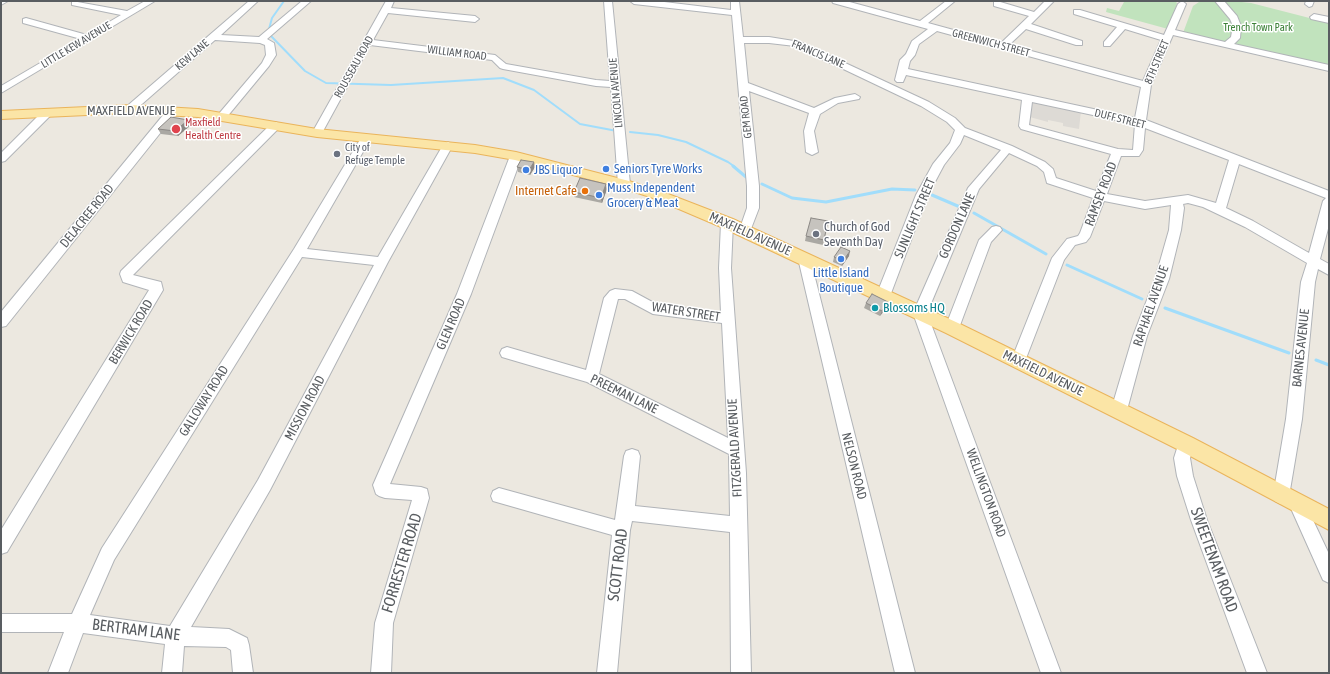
<!DOCTYPE html>
<html>
<head>
<meta charset="utf-8">
<style>
  body { margin:0 }
  #map { position:relative; width:1330px; height:674px; overflow:hidden; background:#ece8e0; font-family:"Asap Condensed",sans-serif }
  canvas { display:block }
  .frame { position:absolute; inset:0; border:2px solid #595d61; pointer-events:none }
</style>
</head>
<body>
<div id="map">
<canvas width="1330" height="674"></canvas>
<div class="frame"></div>
</div>
<script>
const g = document.querySelector('canvas').getContext('2d');
g.lineJoin = 'round';
function fillPath(path, color) { g.fillStyle = color; g.fill(path, 'evenodd'); }
const toPath = rows => new Path2D(rows.map(r => 'M' + r).join(''));
function strokePath(path, color, width, dash) { g.strokeStyle = color; g.lineWidth = width; g.lineCap = dash ? 'butt' : 'round'; g.setLineDash(dash || []); g.stroke(path); }
function label(font, color, halo, rows, align = 'center') {
  g.font = font + ' "Asap Condensed",sans-serif'; g.lineWidth = 3; g.setLineDash([]); g.textBaseline = 'middle'; g.strokeStyle = halo; g.fillStyle = color; for (const [text, x, y, turn = 0] of rows) {
    g.save(); g.translate(x, y); g.rotate((+turn || 0) * Math.PI / 180); g.textAlign = isNaN(turn) ? turn : align; if (halo) g.strokeText(text, 0, 0); g.fillText(text, 0, 0); g.restore();
  }
}
fillPath(toPath([
  [1030,99,1081,111,1079,129,1063,126,1063,123,1048,120,1048,122,1026,116]
]), '#dddad5');
fillPath(toPath([
  [1123,1,1176,1,1177,4,1168,29,1106,12,1107,8,1119,11,1124,2],
  [1232,1,1251,3,1329,23,1329,69,1183,33,1193,6,1199,2]
]), '#c1e3bd');
strokePath(toPath([
  [284,1,272,18,269,29,271,36,305,71,326,83,391,85,503,78,534,90,580,124,617,131],
  [630,132,658,135,686,142,728,162,735,167]
]), '#a1ddfb', 2);
strokePath(toPath([
  [733,166,746,177],
  [762,184,792,198,826,202,892,189,915,190],
  [932,195,960,207],
  [974,213,1046,254],
  [1067,265,1142,299],
  [1165,308,1289,353],
  [1316,360,1329,365]
]), '#a1ddfb', 3);
const minor = toPath([
  [1,1,8,1,1,5,1,1],
  [72,1,127,11,145,1,155,1,1,93,1,86,81,39,23,23,23,19,26,18,87,35,121,15,72,5,72,1],
  [249,1,258,1,221,35,259,37,302,1,311,1,267,39,274,43,276,55,269,66,226,118,218,118,217,116,262,63,266,55,265,45,260,43,215,40,134,111,126,111,125,109,126,107,249,1],
  [386,1,394,1,391,8,475,16,479,19,475,22,388,13,373,40,495,55,506,64,596,80,610,81,604,1,612,1,630,184,628,187,624,188,618,184,611,87,596,86,503,69,500,68,492,60,370,45,322,133,321,135,313,135,312,133,386,1],
  [630,1,656,1,731,10,731,1,739,1,743,37,769,37,800,42,929,102,955,118,965,128,1012,146,1045,162,1053,169,1056,178,1096,191,1111,154,1021,129,1019,126,1022,100,906,75,903,82,897,82,895,80,900,60,906,54,912,41,928,29,833,3,832,1,846,1,920,21,946,1,955,1,928,23,1001,43,1029,16,994,6,994,2,997,1,1034,12,1045,1,1054,1,1031,24,1082,41,1082,45,1076,45,1026,29,1009,45,1143,81,1161,40,1125,29,1110,46,1104,46,1104,42,1117,27,1074,14,1074,10,1080,10,1164,35,1178,4,1182,1,1186,4,1175,30,1225,42,1231,37,1233,26,1230,19,1215,1,1224,1,1237,16,1241,26,1240,38,1234,44,1329,65,1329,71,1173,35,1151,85,1146,120,1329,191,1329,225,1320,259,1329,264,1329,275,1318,269,1315,282,1302,419,1289,496,1287,501,1281,504,1275,501,1273,496,1286,419,1301,282,1307,263,1245,227,1203,207,1188,203,1183,204,1184,208,1181,230,1169,279,1147,336,1127,410,1124,414,1119,416,1114,414,1111,410,1133,336,1155,279,1169,230,1171,205,1145,209,1104,201,1090,237,1086,242,1075,245,1064,260,1025,361,1023,365,1018,367,1013,365,1011,361,1052,258,1067,239,1078,236,1080,233,1093,198,1047,183,1044,172,1037,166,1009,153,979,189,927,313,1061,673,1041,673,913,313,968,188,1001,150,964,135,960,144,944,165,928,195,890,296,888,299,883,301,878,299,876,296,916,195,933,164,950,143,955,130,947,122,921,106,795,46,769,43,744,43,748,83,814,108,835,98,855,94,860,97,859,99,838,103,820,114,814,131,818,152,812,155,806,152,804,131,809,113,749,91,759,186,759,208,749,234,741,234,739,231,747,208,747,186,732,15,634,4,630,1],
  [937,31,1141,87,1135,118,908,69,910,61,915,55,919,44,937,31],
  [1032,102,1135,124,1133,150,1118,149,1029,125,1032,102],
  [1145,128,1229,160,1216,203,1188,195,1145,201,1107,194,1121,156,1139,156,1143,150,1145,128],
  [1239,164,1326,198,1323,201,1309,253,1253,221,1226,208,1239,164],
  [1306,1,1314,1,1312,6,1309,7,1305,4,1306,1],
  [1314,14,1329,17,1329,23,1311,19,1310,17,1314,14],
  [173,107,177,108,178,110,177,112,6,326,1,327,1,312,169,108,173,107],
  [48,109,52,110,53,112,52,114,5,161,1,162,1,153,44,110,48,109],
  [276,122,281,125,280,127,133,275,161,282,163,290,7,552,1,554,1,530,149,290,123,282,120,274,121,271,272,123,276,122],
  [366,135,371,138,307,249,378,257,443,145,448,142,453,145,388,262,270,490,191,627,229,629,247,638,249,645,253,673,233,673,231,650,226,647,184,646,182,673,162,673,165,644,83,633,68,673,48,673,64,632,1,632,1,614,72,614,102,548,294,249,361,138,366,135],
  [302,257,374,265,258,480,170,626,90,615,114,560,302,257],
  [516,153,522,156,471,294,390,484,421,487,427,489,429,498,393,623,391,673,371,673,375,623,412,500,385,498,379,496,376,494,373,485,457,294,510,156,516,153],
  [727,219,733,223,731,268,746,473,751,673,731,673,730,532,632,521,630,530,617,673,597,673,612,535,493,501,491,496,493,491,499,488,615,520,624,456,626,451,632,449,638,451,640,456,635,506,730,516,729,454,587,382,502,357,500,353,502,349,507,347,586,370,604,298,610,291,615,289,632,291,656,304,721,313,719,268,721,223,727,219],
  [618,299,625,299,653,314,722,323,728,438,599,374,618,299],
  [996,226,1000,227,1002,230,991,242,959,328,957,332,952,333,947,332,945,328,979,240,992,227,996,226],
  [804,254,809,255,810,258,915,673,895,673,798,258,799,255,804,254],
  [1186,437,1192,439,1194,444,1190,458,1193,476,1207,520,1267,673,1247,673,1191,520,1177,476,1174,458,1180,439,1186,437],
  [1297,496,1303,499,1329,554,1329,583,1323,580,1289,504,1291,499,1297,496]
]);
const major = toPath([
  [130,105,198,109,317,129,475,145,516,152,629,181,663,192,733,219,958,323,1193,438,1329,509,1329,530,1179,450,946,333,721,227,653,198,619,187,515,160,475,153,317,137,198,117,130,113,1,119,1,111,130,105]
]);
strokePath(minor, '#b1b4b8', 2);
strokePath(major, '#eab45b', 2);
fillPath(minor, '#fff');
fillPath(major, '#fbe5a6');
fillPath(toPath([
  [191,125,178,136,161,134,158,129],
  [517,167,535,167,530,175,518,172],
  [607,189,602,203,574,197,574,192],
  [828,221,823,245,805,241,806,236],
  [849,256,842,266,833,262,834,257],
  [866,303,887,307,880,316,864,308]
]), '#aaa8a3');
fillPath(toPath([
  [188,120,191,125,178,136,175,131],
  [534,162,535,167,530,175,529,170],
  [606,184,607,189,602,203,601,198],
  [850,251,849,256,842,266,843,261],
  [888,302,887,307,880,316,882,311]
]), '#8b8885');
const building = toPath([
  [171,117,188,120,175,131,158,129,171,117],
  [521,160,534,162,529,170,517,167,521,160],
  [580,178,606,184,601,198,574,192,580,178],
  [811,218,828,221,824,240,806,236,811,218],
  [841,247,850,251,843,261,834,257,841,247],
  [872,294,888,302,882,311,866,303,872,294]
]);
fillPath(building, '#c6c3be');
strokePath(building, '#8b8885', 1);
for (const [x, y, r, color] of [
  [176,129,5,"#e0444e"],
  [337,154,4,"#6b7280"],
  [606,169,4,"#3f7fe0"],
  [526,170,4,"#3f7fe0"],
  [585,191,4,"#e8710a"],
  [599,195,4,"#3f7fe0"],
  [816,234,4,"#6b7280"],
  [841,259,4,"#3f7fe0"],
  [875,308,4,"#0f9aa8"]
]) { const dot = new Path2D(); dot.arc(x, y, r, 0, 2 * Math.PI); g.fillStyle = color; g.fill(dot); strokePath(dot, '#fff', 1.5); }
label('11px', '#3c8138', '#fff', [
  ["Trench Town Park",1258,28]
]);
label('11px', '#595d61', '#fff', [
  ["GREENWICH STREET",991,43,15],
  ["LITTLE KEW AVENUE",76,45,-31],
  ["WILLIAM ROAD",457,53,7],
  ["FRANCIS LANE",818,54,23],
  ["KEW LANE",192,55,-41],
  ["8TH STREET",1157,62,-67],
  ["ROUSSEAU ROAD",354,67,-61],
  ["LINCOLN AVENUE",616,93,-95],
  ["GEM ROAD",746,117,-96],
  ["DUFF STREET",1120,119,14]
]);
label('11px', '#be3a42', '#fff', [
  ["Maxfield",185,123],
  ["Health Centre",185,136]
], 'left');
label('11px', '#5b616d', '#fff', [
  ["City of",345,148],
  ["Refuge Temple",345,161]
], 'left');
label('13px', '#595d61', '#fff', [
  ["MAXFIELD AVENUE",131,111],
  ["RAMSEY ROAD",1101,194,-69],
  ["DELACREE ROAD",87,216,-51],
  ["SUNLIGHT STREET",915,218,-67],
  ["GORDON LANE",957,226,-66],
  ["MAXFIELD AVENUE",750,234,24],
  ["RAPHAEL AVENUE",1151,306,-71],
  ["WATER STREET",686,312,9],
  ["GLEN ROAD",451,324,-67],
  ["BERWICK ROAD",131,332,-59],
  ["BARNES AVENUE",1301,348,-84],
  ["MAXFIELD AVENUE",1043,373,26],
  ["PREEMAN LANE",624,394,26],
  ["GALLOWAY ROAD",204,401,-58],
  ["MISSION ROAD",305,408,-62],
  ["FITZGERALD AVENUE",735,448,-93],
  ["NELSON ROAD",854,466,76],
  ["WELLINGTON ROAD",986,493,70]
]);
label('13px', '#366cbe', '#fff', [
  ["Seniors Tyre Works",614,169],
  ["JBS Liquor",534,170],
  ["Muss Independent",607,188],
  ["Grocery & Meat",607,203],
  ["Little Island",841,273,"center"],
  ["Boutique",841,288,"center"]
], 'left');
label('13px', '#c56008', '#fff', [
  ["Internet Cafe",577,191]
], 'right');
label('13px', '#5b616d', '#fff', [
  ["Church of God",824,227],
  ["Seventh Day",824,242]
], 'left');
label('13px', '#0d838f', '#fff', [
  ["Blossoms HQ",883,308]
], 'left');
label('16px', '#595d61', '#fff', [
  ["SWEETENAM ROAD",1214,560,70],
  ["FORRESTER ROAD",402,563,-73],
  ["SCOTT ROAD",618,565,-83],
  ["BERTRAM LANE",136,630,7]
]);
</script>
</body>
</html>
